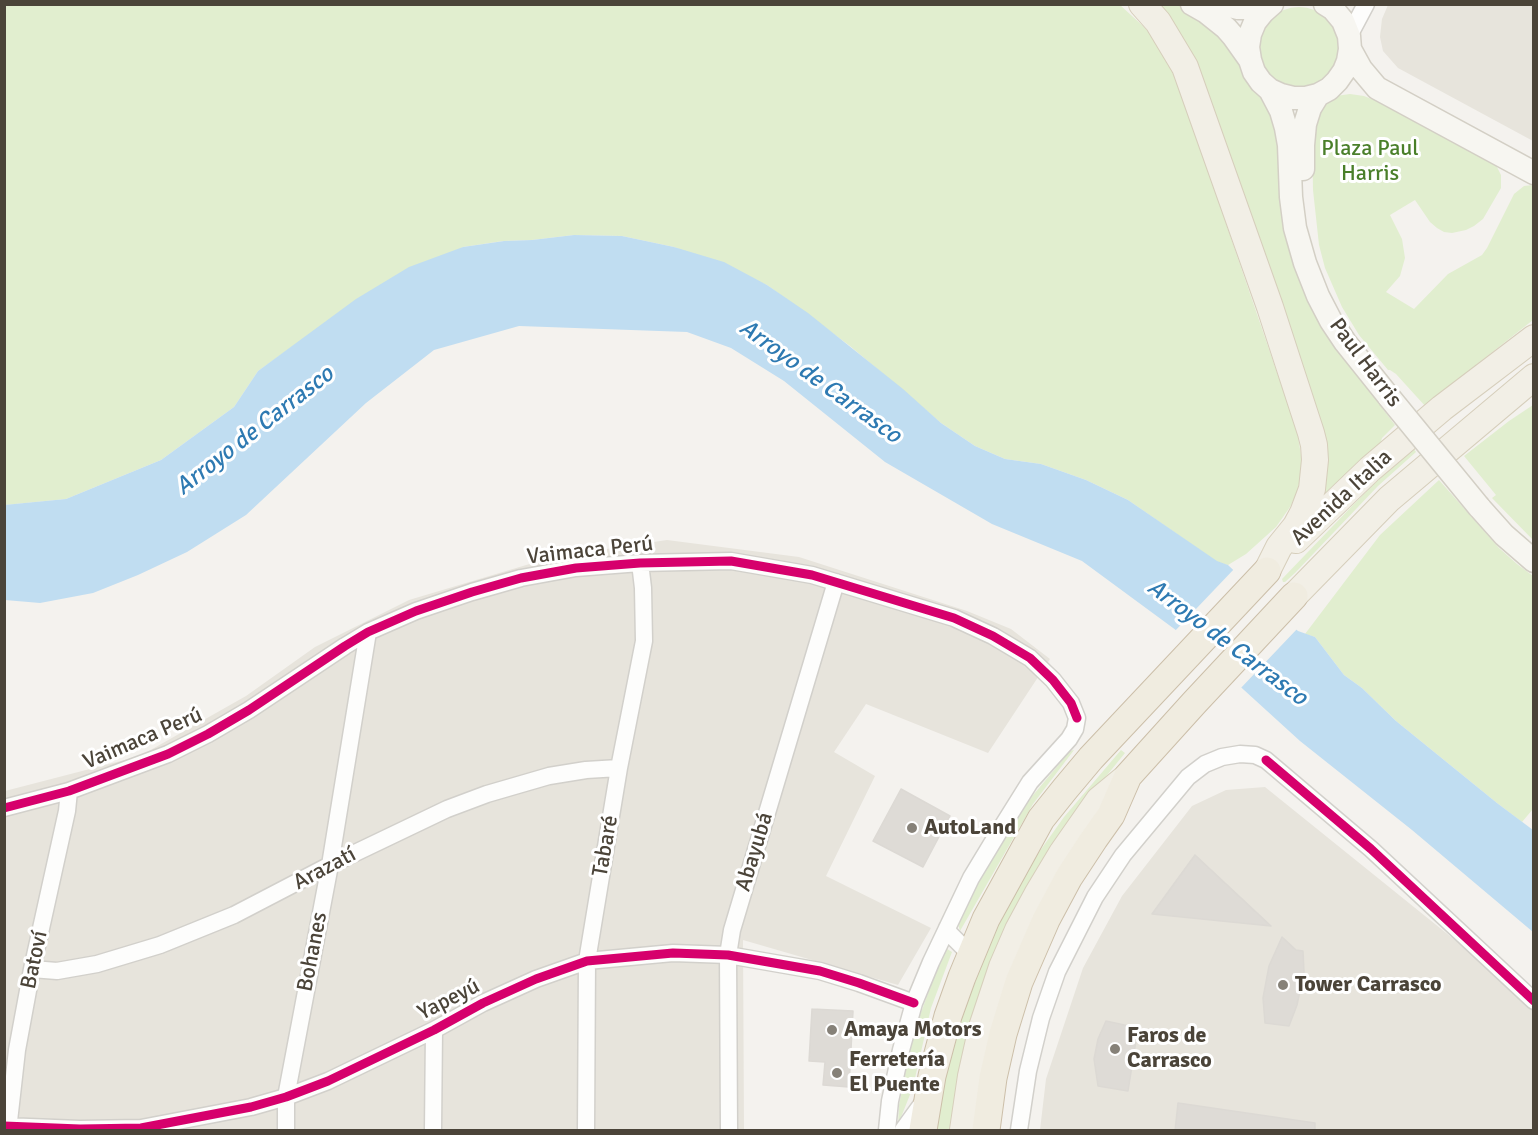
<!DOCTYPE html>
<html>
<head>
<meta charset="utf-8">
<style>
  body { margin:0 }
  #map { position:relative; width:1538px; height:1135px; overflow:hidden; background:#f4f2ee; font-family:Signika,sans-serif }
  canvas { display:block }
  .frame { position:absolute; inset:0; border:6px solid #4b4439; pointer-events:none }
</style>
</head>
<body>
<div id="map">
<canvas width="1538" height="1135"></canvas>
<div class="frame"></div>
</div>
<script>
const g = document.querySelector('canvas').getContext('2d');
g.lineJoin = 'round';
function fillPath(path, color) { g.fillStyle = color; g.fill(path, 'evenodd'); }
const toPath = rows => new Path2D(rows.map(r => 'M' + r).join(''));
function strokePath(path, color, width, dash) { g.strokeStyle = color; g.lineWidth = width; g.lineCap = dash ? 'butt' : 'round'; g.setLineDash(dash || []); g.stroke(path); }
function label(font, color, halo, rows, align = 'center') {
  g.font = font + ' Signika,sans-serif'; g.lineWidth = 6; g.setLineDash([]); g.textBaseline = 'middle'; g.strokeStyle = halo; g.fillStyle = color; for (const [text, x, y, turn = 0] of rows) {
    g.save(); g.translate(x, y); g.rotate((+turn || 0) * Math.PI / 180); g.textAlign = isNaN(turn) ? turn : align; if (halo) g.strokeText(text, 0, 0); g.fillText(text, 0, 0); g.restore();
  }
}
fillPath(toPath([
  [1388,5,1533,5,1533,141,1398,68,1383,51,1380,37,1382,19],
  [667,540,799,557,967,611,1011,629,1050,659,988,753,866,704,834,752,875,776,826,876,931,928,898,985,743,940,744,1130,5,1130,5,791,140,756,246,696,315,647,409,600,553,557],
  [1265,787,1533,1003,1533,1130,1040,1130,1046,1079,1083,968,1122,896,1192,806,1226,790]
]), '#e7e4dc');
fillPath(toPath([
  [4,5,1120,5,1143,26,1153,37,1165,57,1172,71,1194,130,1297,431,1302,461,1298,491,1290,507,1276,527,1246,554,1228,565,1217,562,1128,500,1086,480,1041,464,1005,459,975,446,941,423,850,346,767,285,674,247,622,236,574,235,532,240,503,241,463,247,292,347,258,371,234,407,161,460,66,499,5,505],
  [1152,5,1182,5,1213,22,1270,107,1278,122,1286,197,1369,385,1367,388,1395,425,1382,438,1379,448,1314,510,1321,473],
  '1259 47a40 40 0 1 1 80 0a40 40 0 1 1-80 0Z',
  [1350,94,1364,96,1374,100,1491,161,1497,167,1501,175,1501,188,1483,219,1474,226,1466,230,1452,233,1444,232,1437,228,1430,222,1415,200,1390,215,1402,239,1405,258,1400,276,1386,292,1414,309,1448,274,1482,255,1487,248,1514,194,1524,186,1533,185,1533,320,1462,376,1426,407,1396,374,1390,370,1388,370,1359,335,1342,307,1325,268,1319,245,1313,190,1312,134,1321,111,1327,103,1336,96],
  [1533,405,1533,540,1492,498,1496,495,1464,456,1509,421],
  [1414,449,1416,452,1378,486,1295,573,1285,582,1283,582,1282,579,1353,505,1375,483],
  [1439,480,1499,548,1517,564,1533,576,1533,809,1522,822,1497,803,1396,721,1362,688,1344,675,1315,637,1305,634,1380,535],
  [1074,750,1033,804,960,931,958,924,981,876,1029,800,1070,751],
  [1121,750,1125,753,1069,822,952,1130,932,1130,939,1089,976,966,1032,862,1064,817],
  [947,949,952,952,931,1008,913,1087,898,1125,899,1105,913,1034,936,972]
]), '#e1eecf');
fillPath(toPath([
  [574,235,622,236,674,247,724,262,767,285,808,313,903,389,941,423,975,446,1005,459,1041,464,1086,480,1128,500,1217,561,1228,565,1298,631,1315,637,1344,675,1362,688,1396,721,1497,803,1533,830,1533,932,1412,830,1300,741,1188,639,1082,561,992,524,885,462,784,381,731,348,687,332,519,326,434,350,366,403,246,515,187,552,138,575,93,593,40,603,5,600,4,505,66,499,161,460,234,407,258,371,356,299,409,267,463,247,504,241,532,240]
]), '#c0ddf1');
fillPath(toPath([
  [1235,568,1298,628,1239,690,1186,641,1174,632]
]), '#f4f2ee');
const building = toPath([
  [901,789,950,816,923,867,873,841,901,789],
  [1195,855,1271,926,1152,914,1195,855],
  [1282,937,1296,950,1303,951,1304,972,1297,1005,1289,1026,1265,1023,1263,998,1269,966,1282,937],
  [812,1009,853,1011,849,1087,823,1085,825,1062,809,1061,812,1009],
  [1106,1021,1138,1028,1128,1091,1098,1086,1094,1059,1098,1039,1106,1021],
  [1178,1103,1315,1123,1315,1131,1175,1131,1178,1103]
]);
fillPath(building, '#dedbd6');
strokePath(building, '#dcd9d4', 1.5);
const minor = toPath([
  [1349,36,1366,4],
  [4,808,69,791,168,754,208,734,249,710,345,646,368,632,416,611,472,592,521,578,576,568,640,563,731,561,812,575,954,618,993,636,1030,658,1053,680,1071,703,1077,718,1075,729,1069,739,1030,782,1000,830,971,878,931,962,914,1003,901,1050,890,1101,887,1130],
  [947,928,950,934,971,955],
  [32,969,57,971,97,964,160,945,234,915,330,865,447,809,487,794,549,776,586,770,619,768],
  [4,1126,80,1129,141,1128,251,1107,286,1097,328,1081,434,1030,483,1003,536,979,587,961,673,953,728,955,820,971,859,983,914,1003],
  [8,1130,17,1050,32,969,67,811,69,791],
  [286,1130,286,1097,330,865,368,632],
  [433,1130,434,1030],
  [586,1130,587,961,619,768,644,641,643,588,640,563],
  [729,1130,728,955,732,930,836,582],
  [903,1130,924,1101],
  [1019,1130,1028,1071,1041,1018,1057,972,1095,897,1123,855,1188,777,1205,764,1222,757,1240,754,1255,755,1266,760,1371,849,1534,1001]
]);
const secondary = toPath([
  [1192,4,1206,12,1226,28,1233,36,1250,60],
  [1223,4,1238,8,1254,8,1269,4],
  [1272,4,1263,12,1255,22,1250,34,1248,47,1250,60,1254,72,1261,82,1270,90,1281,95,1293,98,1306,98,1318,95,1329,89,1337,81,1344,71,1348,61,1350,49,1349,36,1343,21,1333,9,1325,4],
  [1350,49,1361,69,1377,88,1534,173],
  [1270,90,1281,111,1286,128,1289,145,1291,197,1295,228,1305,263,1318,296,1331,321,1345,342,1389,397],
  [1303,169,1303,145,1305,124,1310,108,1318,95],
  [1479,507,1504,535,1534,561]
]);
const primary = toPath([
  [1142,4,1158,22,1185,67,1270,307,1311,433,1314,445,1315,460,1312,489,1303,513,1296,526,1279,547,1267,571],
  [1296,540,1370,469,1442,408,1534,338],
  [1294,596,1389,499,1534,377],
  [963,1130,971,1076,982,1027,1002,967,1018,930,1038,893,1062,853,1099,800,1128,776]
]);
const trunk = toPath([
  [923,1130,932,1076,948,1016,962,977,986,919,1041,819,1065,789,1091,758,1267,571],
  [986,1130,993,1078,1003,1034,1019,982,1046,920,1069,877,1094,839,1111,815,1128,776,1194,703,1294,596]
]);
strokePath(minor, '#d2d0cb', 19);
strokePath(secondary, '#d3cfc5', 25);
strokePath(primary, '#d6cebb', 28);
strokePath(trunk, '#ccbfa9', 29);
strokePath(minor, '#fdfdfc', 16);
strokePath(secondary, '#f7f6f1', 22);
strokePath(primary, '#f2efe6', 26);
strokePath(trunk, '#f0ece0', 27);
const secondaryBridge = toPath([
  [1389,397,1479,507]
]);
strokePath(secondaryBridge, '#d3cfc5', 25, []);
strokePath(secondaryBridge, '#f7f6f1', 22);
strokePath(toPath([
  [1266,760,1371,849,1534,1001],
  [4,808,69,791,168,754,208,734,249,710,345,646,368,632,416,611,472,592,521,578,576,568,640,563,731,561,812,575,954,618,993,636,1030,658,1053,680,1071,703,1077,718],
  [4,1126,80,1129,141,1128,251,1107,286,1097,328,1081,434,1030,483,1003,536,979,587,961,673,953,728,955,820,971,859,983,914,1003]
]), '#d6006c', 9);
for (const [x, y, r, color] of [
  [912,828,6,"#868178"],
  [1283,985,6,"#868178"],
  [832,1030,6,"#868178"],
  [1115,1049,6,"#868178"],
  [837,1073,6,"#868178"]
]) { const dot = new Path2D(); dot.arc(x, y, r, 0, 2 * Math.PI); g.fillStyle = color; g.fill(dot); strokePath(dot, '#fff', 2); }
label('22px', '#4a7f2a', '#fff', [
  ["Plaza Paul",1370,149],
  ["Harris",1370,174]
]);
label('22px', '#4b4439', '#fff', [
  ["Paul Harris",1365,363,53],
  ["Avenida Italia",1342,498,-43],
  ["Vaimaca Perú",590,551,-6],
  ["Vaimaca Perú",143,739,-23],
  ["Tabaré",606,846,-80],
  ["Abayubá",755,852,-73],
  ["Arazatí",325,869,-28],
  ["Bohanes",313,952,-79],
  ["Batoví",35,960,-78],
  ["Yapeyú",449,1000,-27]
]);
label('bold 22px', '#4b4439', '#fff', [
  ["AutoLand",924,828],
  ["Tower Carrasco",1295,985],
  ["Amaya Motors",844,1030],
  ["Faros de",1127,1036],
  ["Carrasco",1127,1061],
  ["Ferretería",849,1060],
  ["El Puente",849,1085]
], 'left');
label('italic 24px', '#2e7ab2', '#fff', [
  ["Arroyo de Carrasco",820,382,36],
  ["Arroyo de Carrasco",255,431,-38],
  ["Arroyo de Carrasco",1227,643,37]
]);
</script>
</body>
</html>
